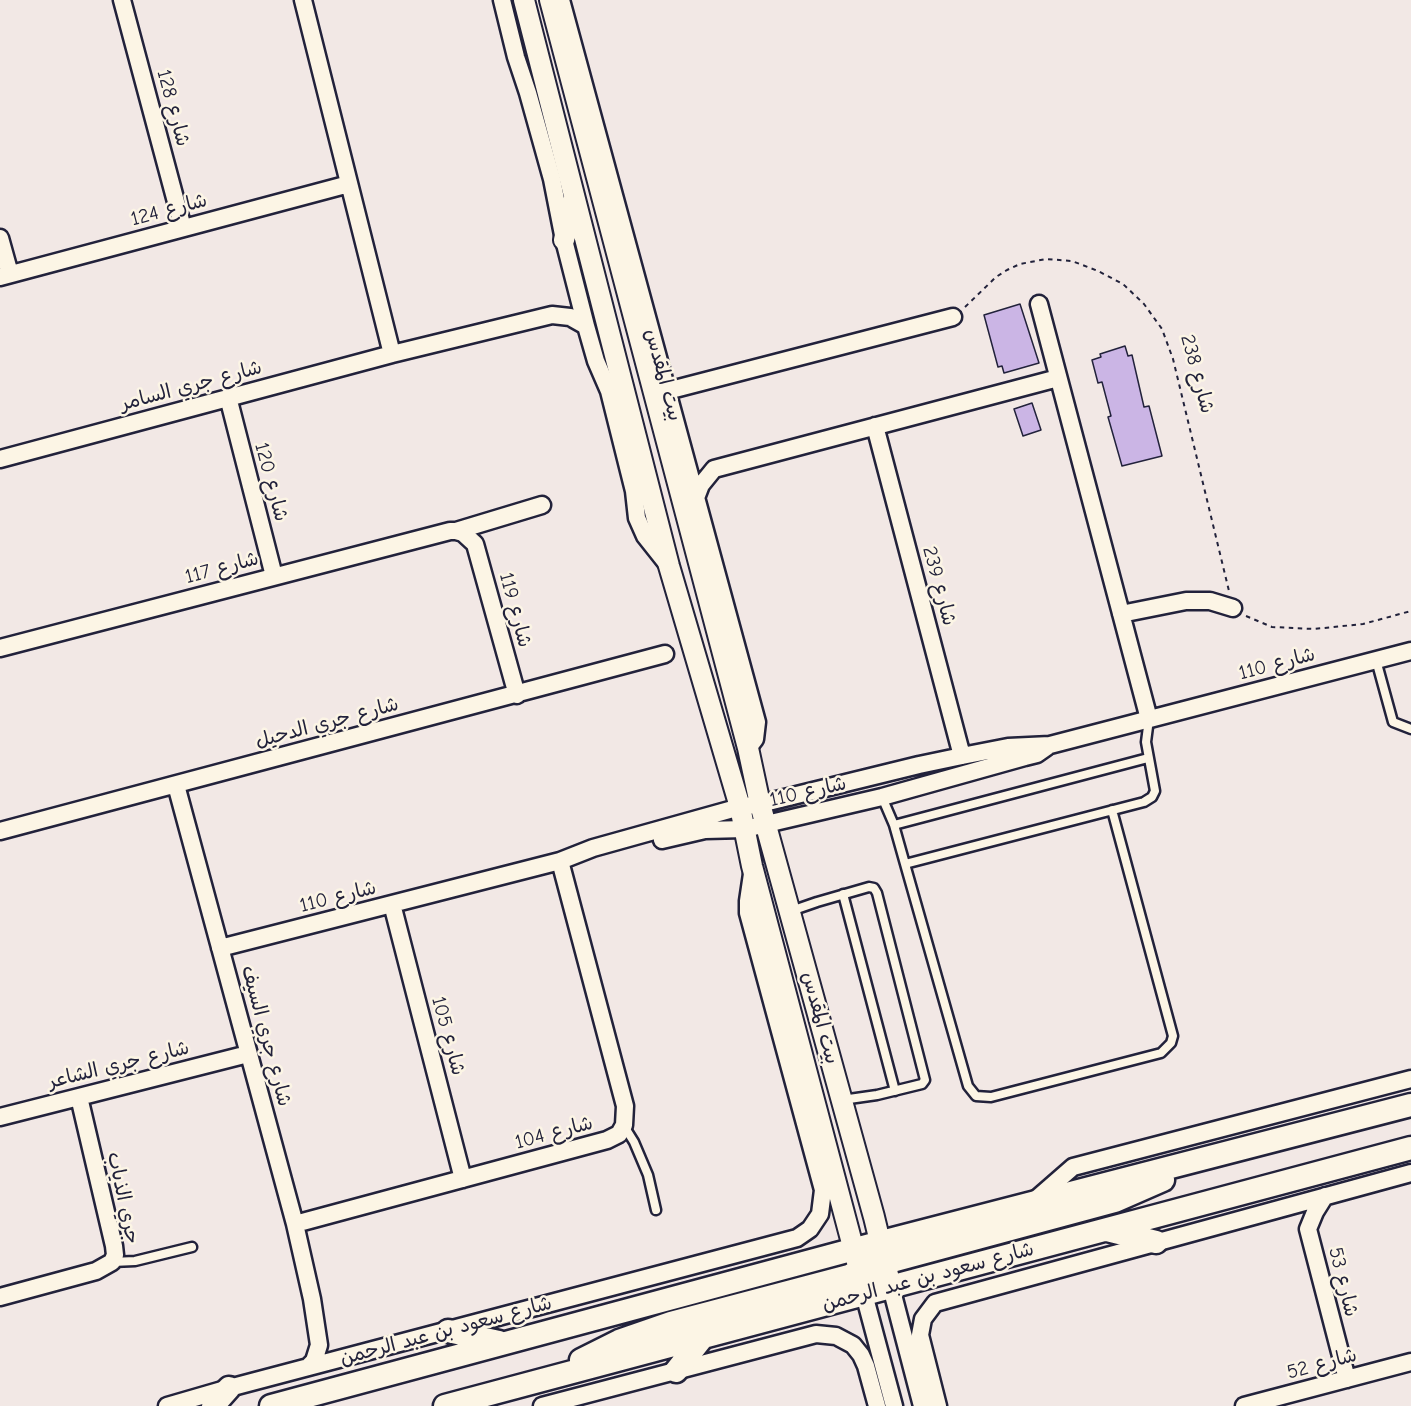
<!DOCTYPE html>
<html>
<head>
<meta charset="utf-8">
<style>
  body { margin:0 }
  canvas { display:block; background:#f2e8e5 }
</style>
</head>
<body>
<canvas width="1411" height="1406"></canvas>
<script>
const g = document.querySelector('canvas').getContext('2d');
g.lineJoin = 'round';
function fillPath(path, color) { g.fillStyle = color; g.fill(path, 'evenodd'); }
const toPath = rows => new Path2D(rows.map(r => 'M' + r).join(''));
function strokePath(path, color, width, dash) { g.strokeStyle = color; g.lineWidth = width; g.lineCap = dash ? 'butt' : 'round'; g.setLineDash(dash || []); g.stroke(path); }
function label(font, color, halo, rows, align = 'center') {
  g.font = font + ' "Comic Neue","Playpen Sans Arabic",sans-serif'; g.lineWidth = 5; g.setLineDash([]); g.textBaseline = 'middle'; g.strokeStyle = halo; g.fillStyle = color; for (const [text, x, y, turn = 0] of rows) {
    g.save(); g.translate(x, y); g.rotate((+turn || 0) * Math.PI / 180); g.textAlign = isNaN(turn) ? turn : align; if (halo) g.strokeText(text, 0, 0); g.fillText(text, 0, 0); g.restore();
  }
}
const building = toPath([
  [1020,304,1039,363,1004,373,1002,366,998,367,984,315,1020,304],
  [1125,346,1128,356,1132,355,1144,407,1149,406,1162,456,1122,466,1108,417,1111,416,1102,382,1098,383,1092,360,1101,357,1100,354,1125,346],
  [1032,403,1041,430,1023,436,1014,409,1032,403]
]);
fillPath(building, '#cbb5e5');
strokePath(building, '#22223b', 1.5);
const service = toPath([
  [1376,660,1393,722,1411,729],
  [882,797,894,825,905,864,1144,802,1152,797,1155,791,1146,742,1149,719],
  [894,825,1148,758],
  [905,864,968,1086,976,1096,991,1097,1161,1053,1171,1043,1173,1036,1112,810],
  [843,894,895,1091],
  [791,911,817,902,869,887,874,888,877,893,925,1080,922,1084,877,1095,842,1100],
  [624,1126,634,1142,648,1175,656,1210],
  [112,1262,135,1261,192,1247]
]);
const minor = toPath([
  [122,0,183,228],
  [303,0,392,354],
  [502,0,516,57,528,93,552,179,564,240,586,326,596,361,609,391,634,491,637,518,645,536,668,565],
  [561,0,757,722,755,739,748,748],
  [0,238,10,274],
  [0,277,349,184],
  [1039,304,1149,719],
  [667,391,953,317],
  [228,397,274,576],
  [875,426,962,756],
  [0,459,392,354,552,315,570,317,586,326],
  [696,498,701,485,714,469,1058,378],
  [456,531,542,505],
  [1121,614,1186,601,1210,601,1233,608],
  [0,648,450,531,456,531,463,533,475,544,517,695],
  [176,785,295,1224,312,1299,319,1345,314,1361,308,1367],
  [0,831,665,654],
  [662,840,705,830,745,829,882,797,1025,757,1037,754,1047,747],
  [392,904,463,1179],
  [220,948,560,861,593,848,740,807,760,804,919,765,962,756,1008,747,1050,745,1411,651],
  [0,1117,248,1054],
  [1325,1196,1315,1212,1308,1229,1347,1379],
  [1034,1201,1073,1167,1411,1079],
  [295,1224,607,1140,619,1134,624,1125,625,1106,560,861],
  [891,1287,922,1406],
  [864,1294,894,1406],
  [0,1297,96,1271,112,1262,115,1255,114,1246,79,1097],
  [167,1406,229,1388,797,1238,810,1229,820,1214,823,1190,748,913,748,901,752,874],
  [542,1406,816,1334,836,1336,853,1345,861,1355,866,1366,877,1406],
  [938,1406,920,1335,923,1319,935,1303,1411,1173],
  [1244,1406,1411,1362]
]);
const tertiary = toPath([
  [524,0,669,566,740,807,752,866,857,1262],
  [550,0,748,748,760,804,874,1217,891,1287],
  [564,240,573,201]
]);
const secondary = toPath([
  [1107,1230,1156,1242],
  [864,1294,869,1277,879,1266,885,1263,1115,1201,1163,1180],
  [448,1331,499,1342],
  [581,1360,619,1341,671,1323,849,1276,865,1267,877,1253],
  [676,1371,703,1337],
  [213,1406,229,1388],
  [271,1406,881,1242,1411,1105],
  [445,1406,1411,1148]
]);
strokePath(service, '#22223b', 13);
strokePath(minor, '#22223b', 21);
strokePath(tertiary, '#22223b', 24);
strokePath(secondary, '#22223b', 27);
strokePath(toPath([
  [965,307,996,277,1007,270,1020,264,1046,259,1072,261,1098,271,1123,284,1144,304,1162,329,1173,359,1229,591],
  [1246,616,1272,627,1314,629,1363,624,1411,611]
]), '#22223b', 2, [4.5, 4.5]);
strokePath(service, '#fcf5e5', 8);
strokePath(minor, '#fcf5e5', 16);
strokePath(tertiary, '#fcf5e5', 20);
strokePath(secondary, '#fcf5e5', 22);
label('20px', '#22223b', '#fcf5e5', [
  ["شارع 128",173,108,75],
  ["شارع 124",169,210,-15],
  ["شارع 238",1197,374,75],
  ["بيت المقدس",663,375,75],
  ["شارع جري السامر",191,386,-15],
  ["شارع 120",271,482,75],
  ["شارع 117",222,568,-15],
  ["شارع 239",939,586,75],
  ["شارع 119",515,610,75],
  ["شارع 110",1277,664,-15],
  ["شارع جري الدحيل",327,723,-15],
  ["شارع 110",808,792,-13],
  ["شارع 110",338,897,-14],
  ["بيت المقدس",820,1018,75],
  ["شارع جري السيف",266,1036,75],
  ["شارع 105",448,1036,75],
  ["شارع جري الشاعر",119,1065,-14],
  ["شارع 104",554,1133,-15],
  ["جري الذياب",123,1198,78],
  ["شارع سعود بن عبد الرحمن",928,1277,-15],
  ["شارع 53",1343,1282,76],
  ["شارع سعود بن عبد الرحمن",446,1331,-15],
  ["شارع 52",1322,1364,-15]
]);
</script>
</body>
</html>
